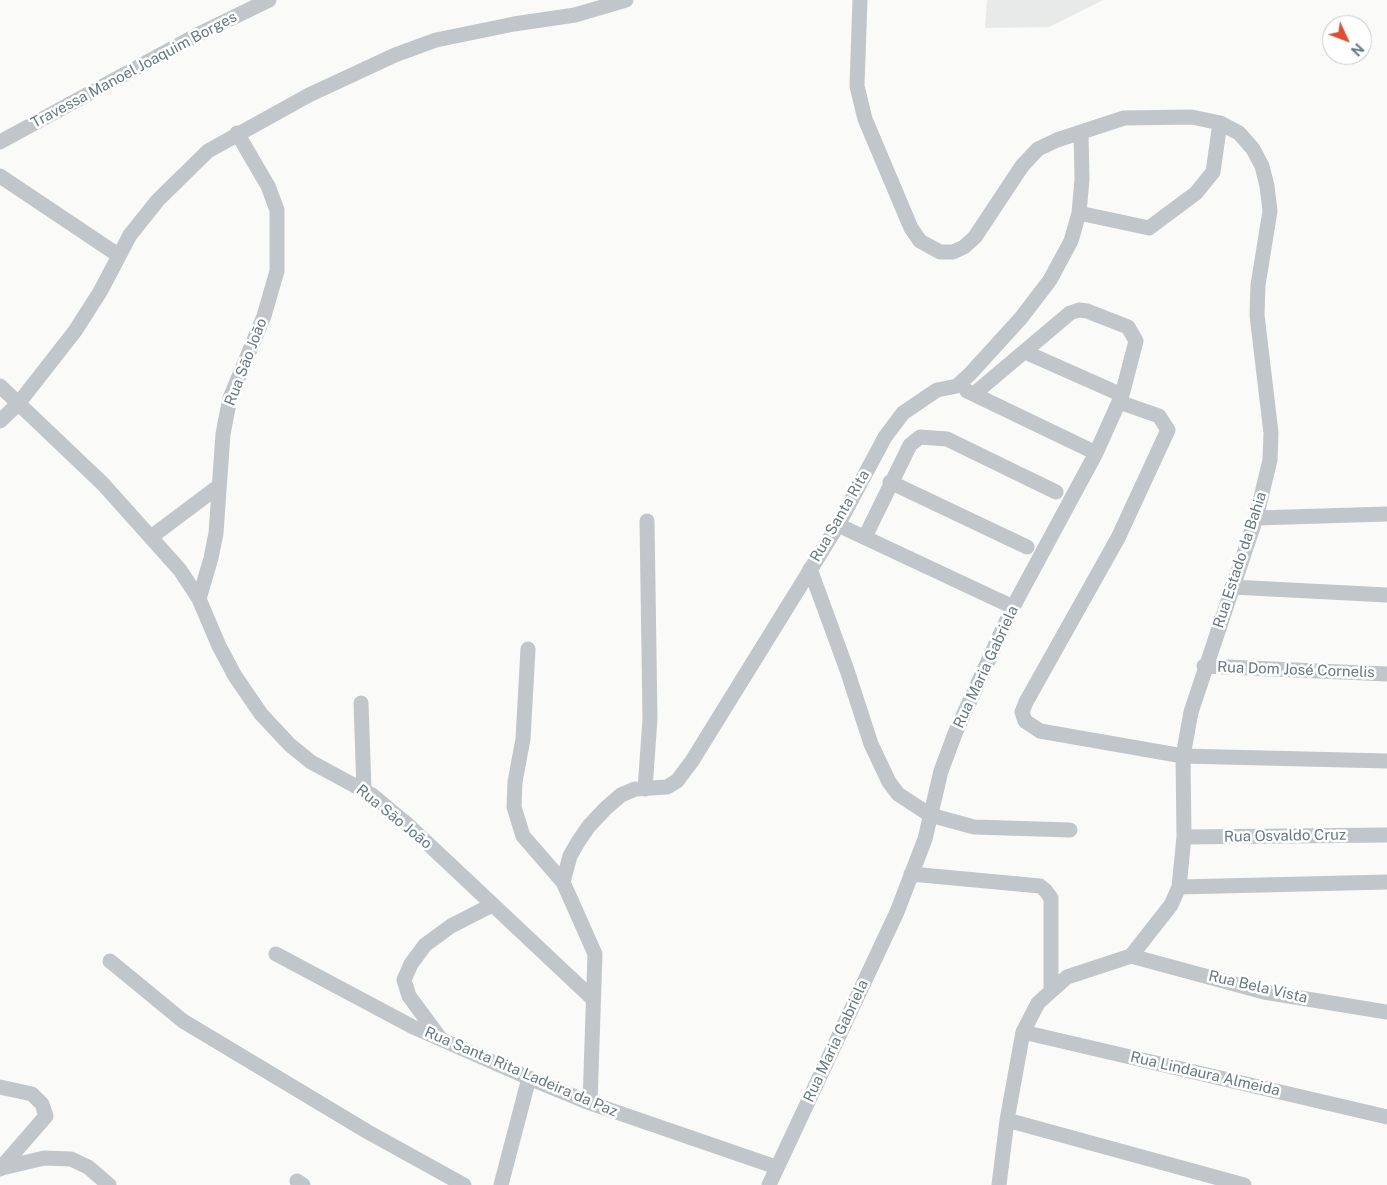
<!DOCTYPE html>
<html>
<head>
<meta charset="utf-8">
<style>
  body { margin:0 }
  #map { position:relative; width:1387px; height:1185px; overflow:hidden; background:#fafaf8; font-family:"Public Sans",sans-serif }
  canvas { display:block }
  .north { position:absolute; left:1322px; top:15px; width:50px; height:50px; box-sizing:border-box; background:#fff; border:1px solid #c2c9cd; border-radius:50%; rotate:133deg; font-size:14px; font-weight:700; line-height:20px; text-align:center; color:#667882 }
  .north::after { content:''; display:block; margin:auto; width:18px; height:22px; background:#df4e32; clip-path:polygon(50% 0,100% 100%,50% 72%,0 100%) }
</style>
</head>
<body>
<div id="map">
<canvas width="1387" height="1185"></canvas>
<div class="north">N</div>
</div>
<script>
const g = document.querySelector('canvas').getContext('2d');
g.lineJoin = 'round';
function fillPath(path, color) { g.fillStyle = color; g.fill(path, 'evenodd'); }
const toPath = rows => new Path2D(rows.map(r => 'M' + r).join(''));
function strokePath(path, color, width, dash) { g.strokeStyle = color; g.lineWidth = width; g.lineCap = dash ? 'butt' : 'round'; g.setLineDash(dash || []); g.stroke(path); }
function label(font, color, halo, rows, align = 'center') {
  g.font = font + ' "Public Sans",sans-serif'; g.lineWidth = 5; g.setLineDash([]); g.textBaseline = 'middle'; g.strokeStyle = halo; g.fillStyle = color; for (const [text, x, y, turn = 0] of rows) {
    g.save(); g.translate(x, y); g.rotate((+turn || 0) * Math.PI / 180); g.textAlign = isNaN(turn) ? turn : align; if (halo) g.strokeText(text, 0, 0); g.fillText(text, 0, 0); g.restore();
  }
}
fillPath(toPath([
  [987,0,1103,0,1049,27,985,28]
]), '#e8eae9');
strokePath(toPath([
  [860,0,857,86,865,119,911,228,920,241,940,252,953,252,964,247,975,237,1022,166,1038,149,1057,140,1124,118,1192,117,1220,123,1239,133,1253,149,1262,166,1267,186,1270,211,1258,285,1257,315,1271,433,1270,460,1256,518,1191,712,1183,756,1184,837,1179,887,1171,905,1131,956],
  [0,142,195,36,269,0],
  [0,176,118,255],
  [1079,213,1149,228,1196,193,1213,172,1220,123],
  [1025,352,1122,395],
  [0,386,103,484,180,570,199,599,219,646,235,676,261,714,290,745,311,762,372,795,407,824,593,999],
  [967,391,1096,453],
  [1119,402,1159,416,1168,430,1118,538,1026,702,1022,712,1025,721,1040,731,1183,756,1387,761],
  [0,421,18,404,75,331,100,292,130,235,158,200,208,151,309,95,395,55,436,40,514,24,575,15,626,0],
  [890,482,1027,547],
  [1256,518,1387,514],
  [838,525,1013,607],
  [151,537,219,486],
  [865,537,910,445,920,437,947,439,1056,492],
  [810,569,847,670,871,744,889,782,898,794,930,815,974,827,1070,830],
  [1232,587,1387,595],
  [199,599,211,558,216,533,223,434,230,398,264,316,277,271,277,210,268,186,237,133],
  [528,649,523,739,515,782,514,807,523,836,563,882,595,954,590,1103],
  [1204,666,1387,674],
  [361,703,364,790],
  [645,789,650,719,647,521],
  [1184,837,1387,835],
  [911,874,1040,886,1045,890,1051,898,1051,989],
  [563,882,570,856,578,842,589,826,606,808,621,795,635,789,667,787,677,781,692,761,838,525,885,437,903,413,937,390,957,386,970,374,1021,318,1050,280,1071,241,1079,213,1082,179,1081,133],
  [1179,887,1387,882],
  [276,954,413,1027,529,1078,590,1103,776,1167],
  [110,961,183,1021,368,1132,464,1185],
  [1023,1032,1387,1117],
  [440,1038,409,996,404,980,411,964,425,945,451,926,492,905],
  [0,1087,32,1094,42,1104,46,1116,0,1169],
  [1007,1120,1244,1185],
  [2,1168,44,1158,71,1159,88,1167,109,1185],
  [297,1181,303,1185],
  [501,1185,529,1078],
  [769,1185,897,912,925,839,941,771,956,731,1013,607,1096,453,1122,395,1136,341,1128,327,1087,311,1079,310,1070,313,974,394],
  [999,1185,1007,1120,1023,1032,1038,1003,1067,977,1131,956,1264,992,1387,1012]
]), '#c1c6ca', 15);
label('15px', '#667882', '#fff', [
  ["Travessa Manoel Joaquim Borges",134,70,-28],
  ["Rua São João",246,362,-69],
  ["Rua Santa Rita",840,516,-60],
  ["Rua Estado da Bahia",1240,560,-72],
  ["Rua Maria Gabriela",986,667,-65],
  ["Rua Dom José Cornelis",1296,670,2],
  ["Rua São João",394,817,39],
  ["Rua Osvaldo Cruz",1285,836,-1],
  ["Rua Bela Vista",1258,987,13],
  ["Rua Maria Gabriela",836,1041,-65],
  ["Rua Santa Rita Ladeira da Paz",521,1072,23],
  ["Rua Lindaura Almeida",1205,1074,13]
]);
</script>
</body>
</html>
